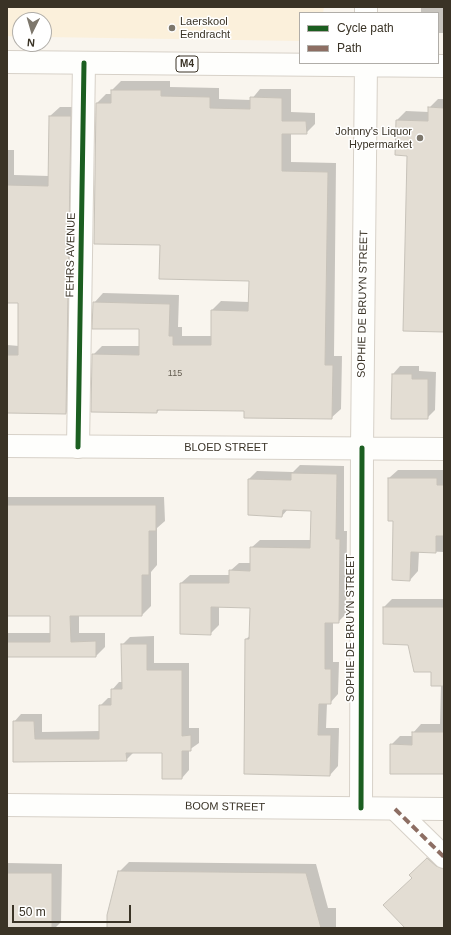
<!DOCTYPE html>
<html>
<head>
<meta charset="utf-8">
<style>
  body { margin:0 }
  #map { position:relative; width:451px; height:935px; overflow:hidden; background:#f9f5ee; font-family:Helvetica,sans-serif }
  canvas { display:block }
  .frame { position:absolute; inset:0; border:8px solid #3a3326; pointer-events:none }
  .legend { position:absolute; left:299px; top:12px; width:140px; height:52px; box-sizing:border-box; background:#fff; border:1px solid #b0ada8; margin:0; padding:5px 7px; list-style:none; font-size:12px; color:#3a3326 }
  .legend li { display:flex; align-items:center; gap:8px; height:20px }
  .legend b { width:20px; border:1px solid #b0ada8 }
  .north { position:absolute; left:12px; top:12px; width:40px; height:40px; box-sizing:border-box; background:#fff; border:1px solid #b0ada8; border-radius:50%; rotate:185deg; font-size:11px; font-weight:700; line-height:16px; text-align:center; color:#3a3326 }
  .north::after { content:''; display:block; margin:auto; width:14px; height:18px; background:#7d776c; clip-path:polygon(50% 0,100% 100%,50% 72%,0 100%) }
  .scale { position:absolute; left:12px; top:905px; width:119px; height:18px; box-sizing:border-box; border:2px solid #3a3326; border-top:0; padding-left:5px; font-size:12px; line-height:14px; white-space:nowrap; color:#3a3326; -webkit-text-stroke:3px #fff; paint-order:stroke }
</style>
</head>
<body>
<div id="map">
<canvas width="451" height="935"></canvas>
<div class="frame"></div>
<ul class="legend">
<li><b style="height:5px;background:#1b5e20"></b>Cycle path</li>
<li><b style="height:5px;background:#8d6e63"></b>Path</li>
</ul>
<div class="north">N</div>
<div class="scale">50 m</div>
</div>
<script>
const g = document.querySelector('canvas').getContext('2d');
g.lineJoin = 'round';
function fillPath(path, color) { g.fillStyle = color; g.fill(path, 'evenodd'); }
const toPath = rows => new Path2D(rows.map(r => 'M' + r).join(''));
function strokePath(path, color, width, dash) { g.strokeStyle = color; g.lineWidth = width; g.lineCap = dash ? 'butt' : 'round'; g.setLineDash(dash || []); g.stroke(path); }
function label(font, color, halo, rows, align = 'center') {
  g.font = font + ' Helvetica,sans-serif'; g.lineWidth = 3; g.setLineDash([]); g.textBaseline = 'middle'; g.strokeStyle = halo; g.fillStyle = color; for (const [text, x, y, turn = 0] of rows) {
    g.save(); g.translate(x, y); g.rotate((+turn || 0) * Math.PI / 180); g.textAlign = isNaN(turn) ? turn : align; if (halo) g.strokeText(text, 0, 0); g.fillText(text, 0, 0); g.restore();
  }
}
fillPath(toPath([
  [7,7,324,7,323,13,300,13,300,41,44,37,44,20,20,20,20,37,7,36]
]), '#fbf0db');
fillPath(toPath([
  [421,7,444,7,444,33,438,33,438,13,421,13],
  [121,81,170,81,170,87,219,88,219,99,251,100,260,89,291,89,291,112,315,113,315,124,306,133,291,133,291,162,336,163,334,356,342,356,341,409,331,418,245,410,160,409,157,412,93,355,102,346,140,346,140,328,94,303,103,293,179,295,178,327,182,327,182,336,212,336,212,310,221,301,249,302,250,280,161,244,97,103,106,94,112,94,112,90],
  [438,99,444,99,444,331,408,155,397,120,406,111,429,112,429,108],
  [60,107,80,107,76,403,66,413,7,412,7,345,19,346,19,302,7,302,7,150,14,150,14,175,49,176,50,116],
  [400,366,419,366,419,371,436,372,435,410,427,418,392,418,393,374],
  [300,465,344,466,344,531,347,531,346,614,338,622,333,622,333,662,339,662,338,694,330,703,327,703,326,728,339,728,338,766,330,775,246,639,251,635,251,607,219,606,219,625,210,634,181,633,181,583,190,575,230,575,230,571,239,563,251,563,251,548,260,540,311,540,312,510,288,509,282,516,249,479,257,471,293,472],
  [398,470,444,470,444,552,419,551,418,571,410,580,394,520,389,478],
  [7,497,164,497,165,521,157,528,157,565,151,572,151,606,142,615,79,615,79,633,105,633,105,647,96,656,7,656,7,633,51,633,51,615,7,530],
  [392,599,444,599,444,773,391,745,400,736,413,736,413,733,421,724,440,724,441,685,409,644,384,643,384,607],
  [154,636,154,663,189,663,189,728,199,728,199,743,189,750,189,770,182,778,163,752,134,752,126,760,14,761,14,722,21,714,42,714,42,732,100,731,100,706,108,698,112,698,112,690,119,682,123,682,122,645,130,637],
  [438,849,444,854,444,928,407,928,413,878,411,875],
  [129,862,316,864,328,908,336,908,336,928,108,928,119,872],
  [7,863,62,864,61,922,55,928,7,928]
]), '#0003');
const building = toPath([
  [111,90,161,90,161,96,210,97,210,108,250,109,250,97,282,98,282,121,306,121,307,134,282,134,282,171,328,172,325,365,333,365,332,419,244,418,244,411,157,410,157,413,91,412,92,354,139,355,139,329,92,329,93,302,170,304,169,336,173,336,173,345,211,345,211,310,248,311,249,281,159,279,160,245,94,244,96,103,111,103,111,90],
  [428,107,444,108,444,332,403,331,407,156,395,155,396,120,428,121,428,107],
  [49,116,71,116,66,414,7,413,7,355,18,355,18,303,7,303,7,185,48,186,49,116],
  [392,374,412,374,412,379,428,379,428,419,391,419,392,374],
  [291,473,337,474,336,539,340,539,339,623,325,623,325,669,331,669,331,704,319,704,318,735,331,735,330,776,244,774,245,639,249,639,250,608,211,607,211,635,180,634,180,583,229,583,229,570,250,571,250,547,310,548,311,511,283,510,282,517,248,515,248,479,291,480,291,473],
  [388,478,437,478,437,485,444,485,444,536,436,536,436,553,411,552,410,581,392,580,393,521,388,521,388,478],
  [7,505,156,505,156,531,149,531,149,575,142,575,142,616,70,616,71,642,96,641,96,657,7,657,7,642,50,642,50,616,7,616,7,505],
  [383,607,444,607,444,686,431,686,431,672,414,672,408,645,383,644,383,607],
  [121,644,147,644,147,670,182,670,182,736,191,735,191,751,182,751,182,779,162,779,162,753,126,753,127,761,13,762,13,721,34,721,35,739,99,739,99,705,111,705,111,689,122,689,121,644],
  [412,732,444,732,444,774,390,774,390,744,412,745,412,732],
  [427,858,436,866,444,869,444,928,405,928,383,905,412,878,409,875,427,858],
  [118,871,306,873,321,928,107,928,107,915,118,871],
  [7,873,52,873,52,928,7,928,7,873]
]);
fillPath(building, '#e3ddd3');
strokePath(building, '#c7c2b9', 1);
const minor = toPath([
  [78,447,84,63],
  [361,808,362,448],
  [395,809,444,857]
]);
const major = toPath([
  [366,13,366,7],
  [7,62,444,66],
  [7,446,444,449],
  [362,448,366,63],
  [7,805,444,809]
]);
strokePath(minor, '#d7d1c8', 24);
strokePath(major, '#d7d1c8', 24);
strokePath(minor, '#fefefc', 22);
strokePath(major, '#fefefc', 22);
strokePath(toPath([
  [395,809,444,857]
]), '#8d6e63', 4, [8, 4]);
strokePath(toPath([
  [78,447,84,63],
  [361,808,362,448]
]), '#1b5e20', 5);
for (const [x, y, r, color] of [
  [172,28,4,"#7d776c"],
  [420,138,4,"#7d776c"]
]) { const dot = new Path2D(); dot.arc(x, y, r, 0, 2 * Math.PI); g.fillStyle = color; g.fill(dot); strokePath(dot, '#fff', 1.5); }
label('9px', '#655e52', null, [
  ["115",175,374]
]);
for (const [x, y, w] of [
  [187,64,22]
]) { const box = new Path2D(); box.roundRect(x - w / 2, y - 8, w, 16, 3); g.fillStyle = '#fff'; g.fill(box); strokePath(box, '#3a3326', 1); }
label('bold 10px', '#3a3326', null, [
  ["M4",187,64]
]);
label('11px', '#3a3326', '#fff', [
  ["Laerskool",180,22],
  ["Eendracht",180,35],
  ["Johnny's Liquor",412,132,"right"],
  ["Hypermarket",412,145,"right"]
], 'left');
label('11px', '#3a3326', '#fff', [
  ["FEHRS AVENUE",71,255,-89],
  ["SOPHIE DE BRUYN STREET",363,304,-89],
  ["BLOED STREET",226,448],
  ["SOPHIE DE BRUYN STREET",351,628,-90],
  ["BOOM STREET",225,807,1]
]);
</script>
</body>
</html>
